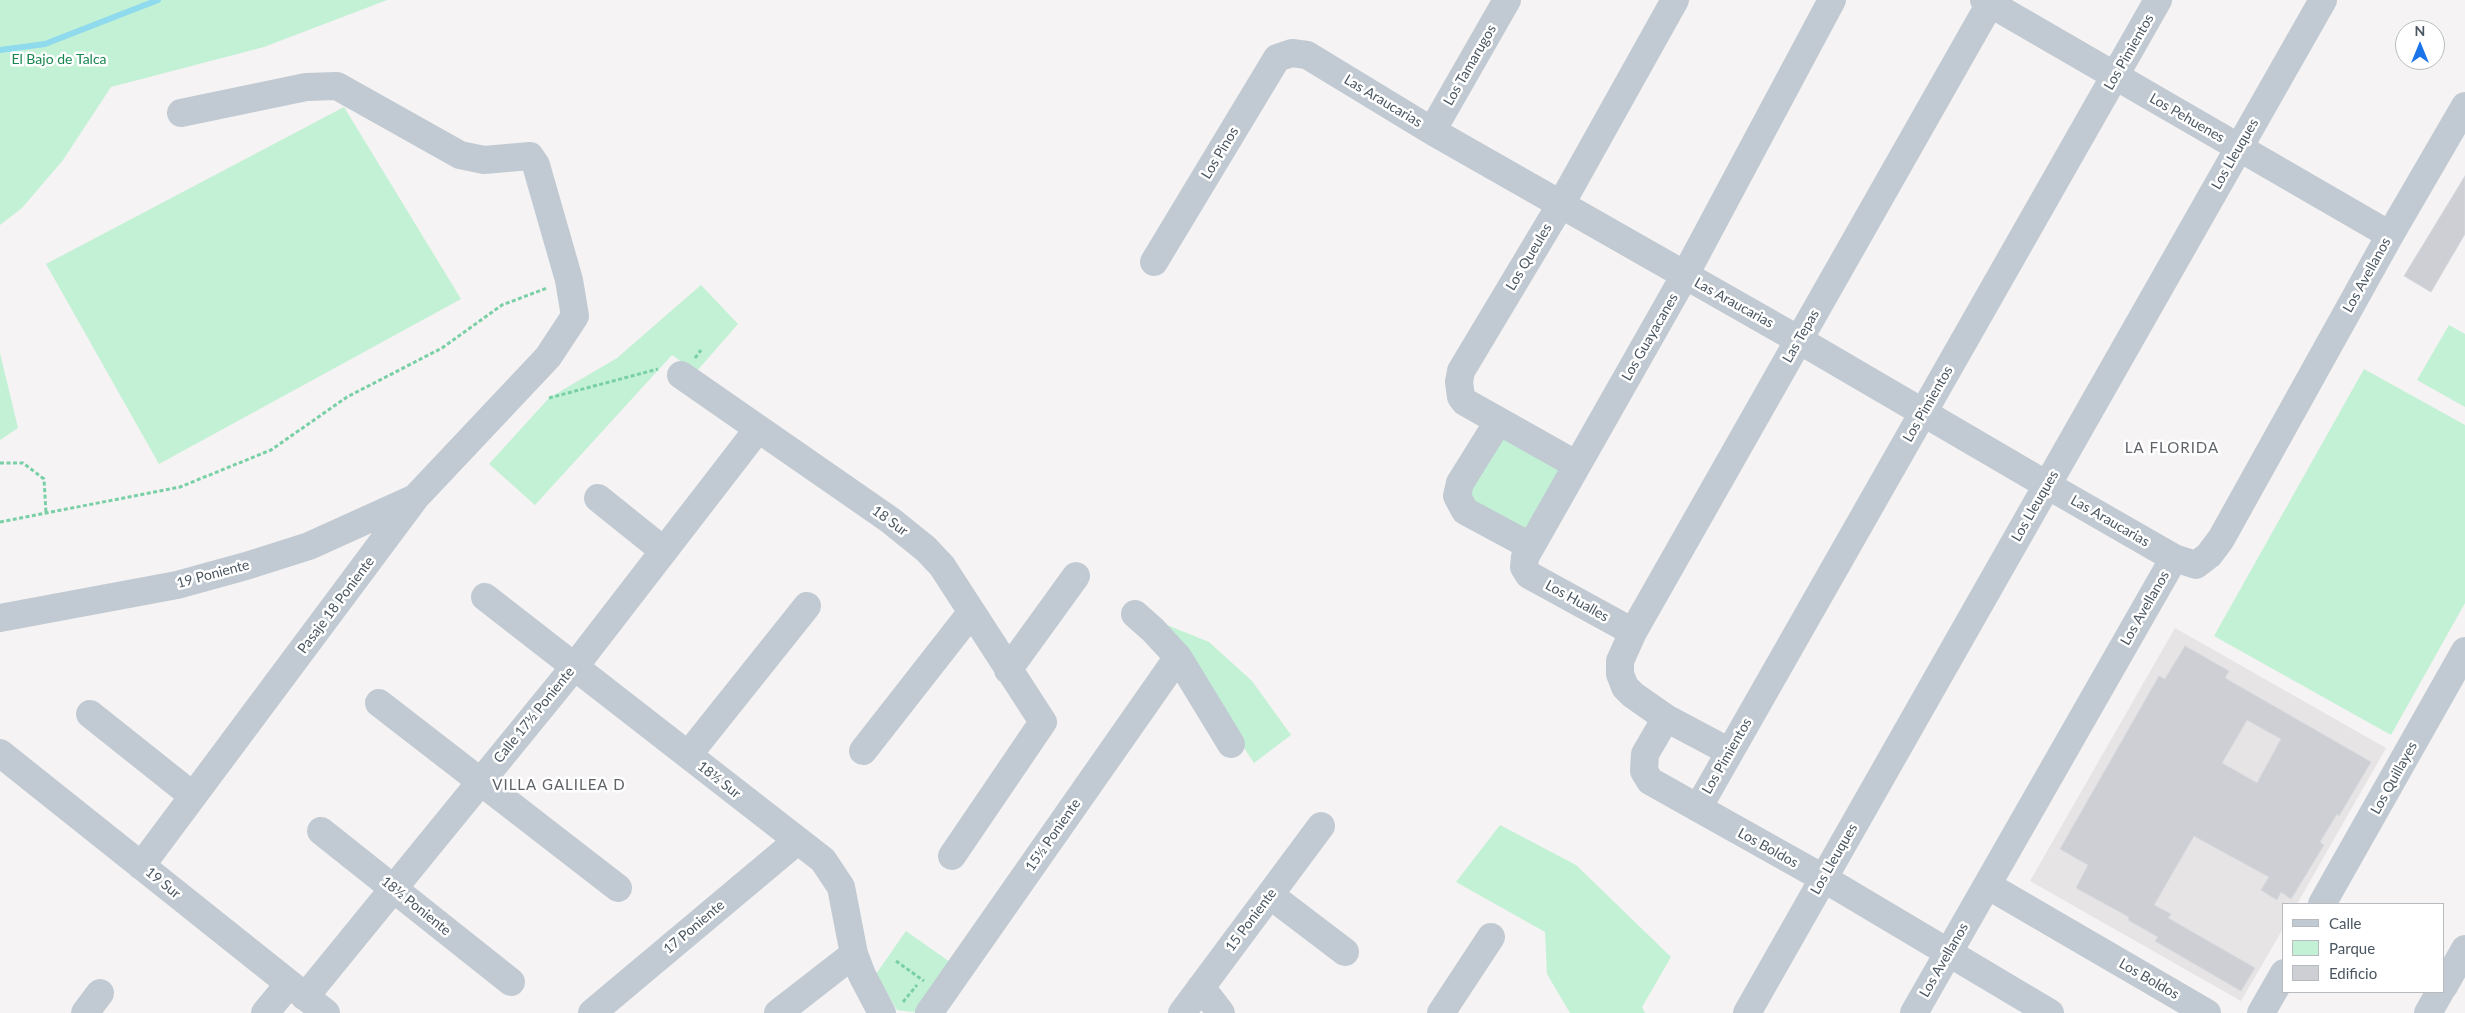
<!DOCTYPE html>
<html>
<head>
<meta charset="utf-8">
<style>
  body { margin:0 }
  #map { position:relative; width:2465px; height:1013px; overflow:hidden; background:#f5f3f3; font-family:Lato,sans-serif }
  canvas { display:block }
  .legend { position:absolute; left:2282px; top:903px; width:162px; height:90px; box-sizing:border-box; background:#fff; border:1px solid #b7bbc0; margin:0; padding:6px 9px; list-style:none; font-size:15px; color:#4a5661 }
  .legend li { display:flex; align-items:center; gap:10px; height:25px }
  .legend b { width:25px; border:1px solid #b7bbc0 }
  .north { position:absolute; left:2395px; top:20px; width:50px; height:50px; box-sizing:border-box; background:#fff; border:1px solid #b7bbc0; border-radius:50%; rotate:0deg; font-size:14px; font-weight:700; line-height:20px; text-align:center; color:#4a5661 }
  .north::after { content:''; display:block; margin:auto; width:18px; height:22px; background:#1a73e8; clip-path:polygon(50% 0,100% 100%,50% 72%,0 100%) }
</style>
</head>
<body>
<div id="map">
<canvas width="2465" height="1013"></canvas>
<ul class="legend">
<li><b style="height:6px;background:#c1cad2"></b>Calle</li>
<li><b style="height:14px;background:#c3f1d5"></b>Parque</li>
<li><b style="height:14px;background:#cdcfd5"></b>Edificio</li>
</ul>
<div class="north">N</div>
</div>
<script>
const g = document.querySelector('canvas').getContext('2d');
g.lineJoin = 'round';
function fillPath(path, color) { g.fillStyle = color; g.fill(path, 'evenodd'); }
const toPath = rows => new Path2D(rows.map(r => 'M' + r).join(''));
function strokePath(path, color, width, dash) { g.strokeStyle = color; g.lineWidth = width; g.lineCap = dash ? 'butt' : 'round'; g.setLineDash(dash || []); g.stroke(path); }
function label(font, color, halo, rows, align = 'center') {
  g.font = font + ' Lato,sans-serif'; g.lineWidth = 5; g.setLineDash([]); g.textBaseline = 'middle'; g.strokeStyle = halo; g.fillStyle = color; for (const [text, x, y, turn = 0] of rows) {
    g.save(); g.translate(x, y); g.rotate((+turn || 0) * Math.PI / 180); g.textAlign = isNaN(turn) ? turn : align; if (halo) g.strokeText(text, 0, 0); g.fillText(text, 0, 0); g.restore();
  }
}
fillPath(toPath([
  [2175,628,2386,748,2297,904,2284,904,2284,927,2241,1001,2030,881]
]), '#e6e4e5');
fillPath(toPath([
  [0,0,387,0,264,47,111,87,63,160,22,208,0,225],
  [344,107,461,299,159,464,46,264],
  [701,285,738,324,696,372,672,355,535,505,489,464,549,398,617,358],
  [2449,325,2465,334,2465,407,2417,380],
  [0,353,18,428,0,440],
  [2364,369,2465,425,2465,603,2391,735,2214,636],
  [1498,422,1577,465,1530,546,1465,511,1460,483],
  [1162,623,1209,642,1252,681,1291,735,1254,763],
  [1500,825,1576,865,1671,957,1642,1007,1645,1013,1570,1013,1547,974,1545,932,1456,882],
  [906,931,950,962,920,1013,897,1010,876,974]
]), '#c3f1d5');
strokePath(toPath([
  [0,50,45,44,158,0]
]), '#90daee', 6);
const building = toPath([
  [2465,176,2465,234,2431,292,2404,276,2465,176],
  [2185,646,2229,671,2225,678,2371,762,2339,816,2337,814,2320,842,2324,845,2291,899,2281,892,2277,900,2261,890,2269,877,2194,836,2154,905,2171,914,2168,918,2255,968,2241,991,2155,941,2158,937,2128,920,2129,917,2076,888,2088,865,2060,849,2159,676,2165,679,2185,646],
  [2247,720,2281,739,2257,783,2222,763,2247,720]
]);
fillPath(building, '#cdcfd5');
strokePath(building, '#d7d9de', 1);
strokePath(toPath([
  [695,358,701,350],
  [549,398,658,369],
  [0,463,23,463,44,479,46,513],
  [0,522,180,487,271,450,347,397,442,348,502,305,547,288],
  [896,961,924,981],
  [903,1002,917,985]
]), '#7ad0a6', 3, [4, 2.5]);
strokePath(toPath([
  [1984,0,2390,235],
  [1432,131,1507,0],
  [1154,262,1277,58,1292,53,1307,55,1432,131,1799,340,2047,485,2174,558,2196,565,2209,555,2221,539,2390,235,2465,106],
  [681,375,890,520,926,549,942,566,1043,722,952,856],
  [1498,422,1460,483,1457,496,1465,511,1530,546],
  [1577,465,1465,402,1461,397,1459,382,1461,371,1561,204,1675,0],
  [598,498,664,551],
  [485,597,823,860,841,887,854,954,862,975,882,1013],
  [1135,614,1153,630,1178,657,1231,744],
  [0,618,177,585,246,566,309,546,415,498],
  [1633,632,1529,575,1524,567,1525,557,1685,275,1832,0],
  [1008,670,1076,576],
  [379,703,618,888],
  [90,714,193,796],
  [1666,718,1645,754,1644,771,1650,781,1823,878,2050,1013],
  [863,751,971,613],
  [1730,752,1666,718,1633,695,1625,687,1620,674,1620,661,1633,632,1992,0],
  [0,753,326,1013],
  [688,755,807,606],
  [1698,808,2158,0],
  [321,831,511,982],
  [141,866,416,497,548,357,575,316,569,280,536,165,530,156,484,160,460,155,337,86,306,87,181,113],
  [1987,885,2207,1013],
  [1270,895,1345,952],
  [2322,904,2465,651],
  [2444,986,2465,949],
  [1201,987,1221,1013],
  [305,997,575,666,758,429],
  [85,1013,100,993],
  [265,1013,289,984],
  [592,1013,797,841],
  [778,1013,854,954],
  [929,1013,1178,657],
  [1182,1013,1321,826],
  [1441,1013,1491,937],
  [1747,1013,2323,0],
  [1914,1013,2174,558],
  [2261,1013,2284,973],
  [2428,1013,2440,992]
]), '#c1cad2', 28);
label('14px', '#4a5661', '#fff', [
  ["Los Pimientos",2129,52,-60],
  ["Los Tamarugos",1470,65,-60],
  ["Las Araucarias",1383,101,31],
  ["Los Pehuenes",2187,118,30],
  ["Los Pinos",1220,153,-59],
  ["Los Lleuques",2235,154,-60],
  ["Los Queules",1529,257,-59],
  ["Los Avellanos",2367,275,-61],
  ["Las Araucarias",1734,303,29],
  ["Las Tepas",1801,336,-60],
  ["Los Guayacanes",1650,337,-60],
  ["Los Pimientos",1928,404,-60],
  ["Los Lleuques",2035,506,-60],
  ["18 Sur",890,521,36],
  ["Las Araucarias",2110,521,30],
  ["19 Poniente",213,574,-15],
  ["Los Hualles",1577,601,29],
  ["Pasaje 18 Poniente",336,605,-53],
  ["Los Avellanos",2145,608,-60],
  ["Calle 17½ Poniente",534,715,-51],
  ["Los Pimientos",1727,756,-60],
  ["Los Quillayes",2394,778,-61],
  ["18½ Sur",719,780,38],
  ["15½ Poniente",1053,835,-55],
  ["Los Boldos",1768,848,29],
  ["Los Lleuques",1834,859,-60],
  ["19 Sur",163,883,39],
  ["18½ Poniente",416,906,39],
  ["15 Poniente",1251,920,-53],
  ["17 Poniente",694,927,-40],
  ["Los Avellanos",1944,960,-60],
  ["Los Boldos",2149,979,30]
]);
label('14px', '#17864f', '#fff', [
  ["El Bajo de Talca",59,59]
]);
g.letterSpacing = '1px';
label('15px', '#5f6368', '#fff', [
  ["LA FLORIDA",2172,448],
  ["VILLA GALILEA D",559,785]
]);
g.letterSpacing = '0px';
</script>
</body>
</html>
